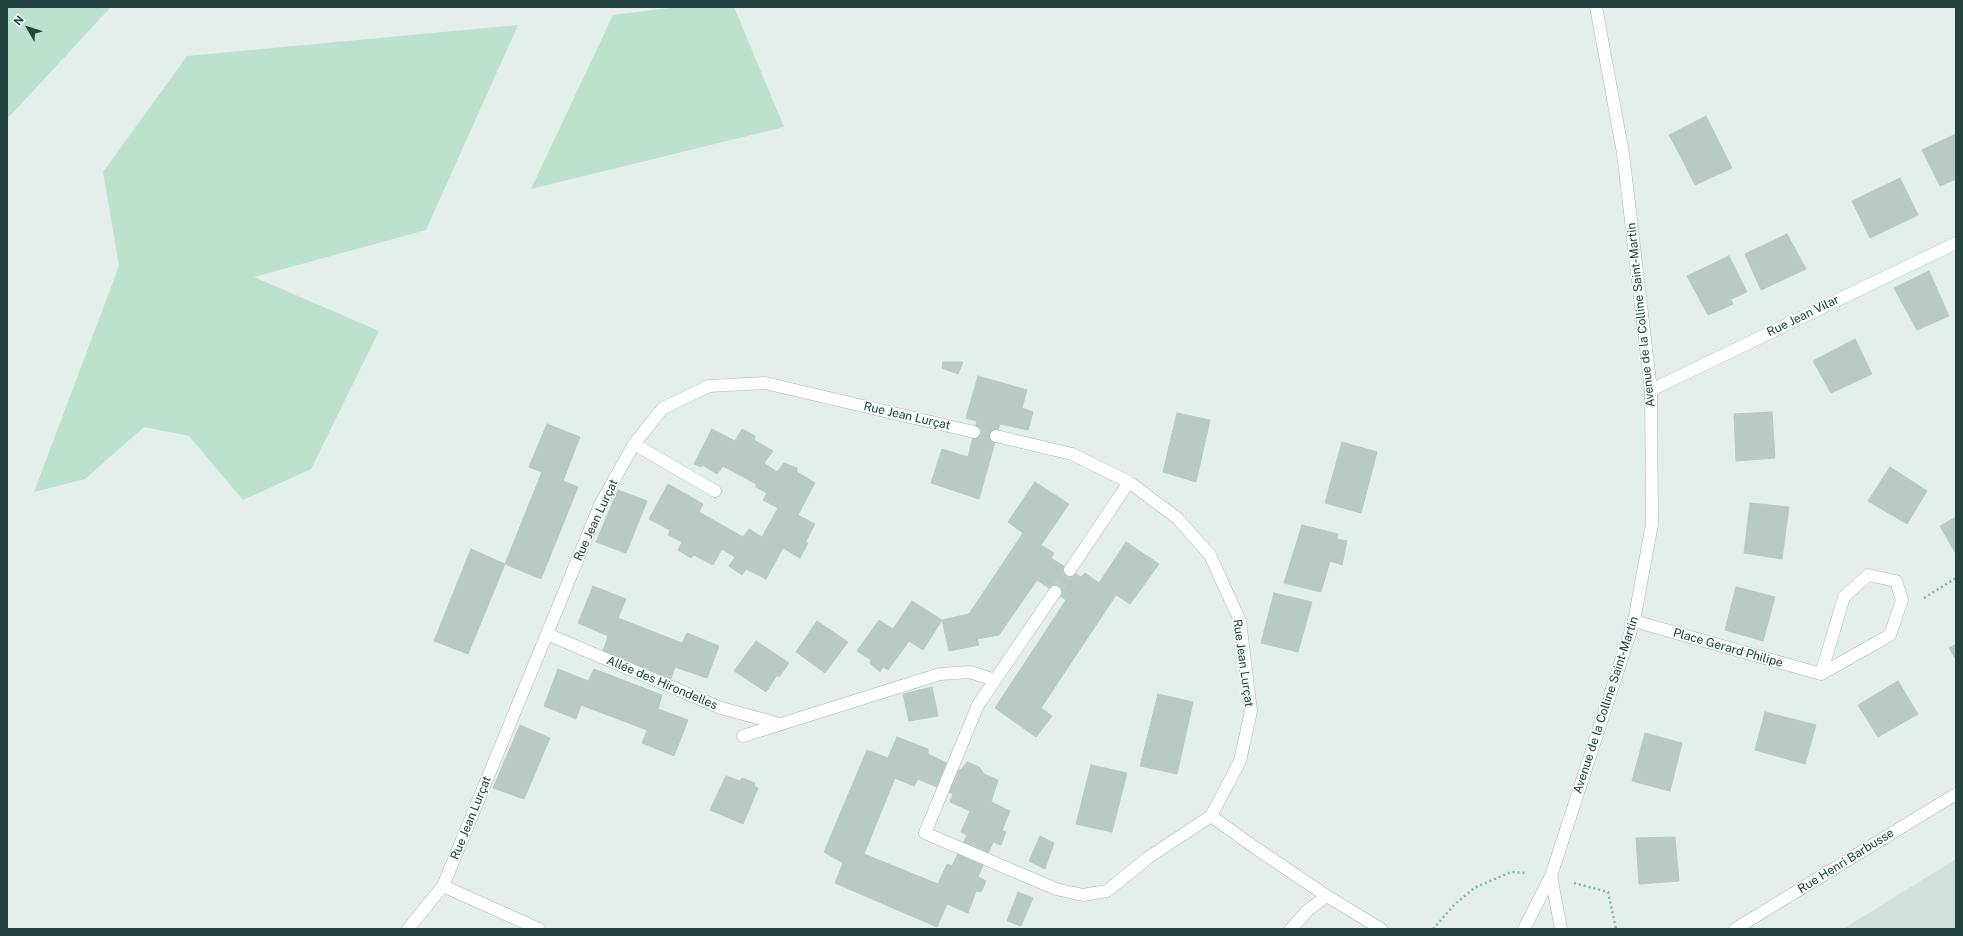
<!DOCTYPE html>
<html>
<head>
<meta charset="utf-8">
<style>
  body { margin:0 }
  #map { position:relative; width:1963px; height:936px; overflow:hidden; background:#e4efec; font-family:"Public Sans",sans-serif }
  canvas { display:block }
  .frame { position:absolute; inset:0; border:8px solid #224340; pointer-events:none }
  .north { position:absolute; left:8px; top:8px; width:40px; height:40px; -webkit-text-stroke:3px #f6fbf9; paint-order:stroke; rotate:309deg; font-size:11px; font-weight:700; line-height:16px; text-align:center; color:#224340 }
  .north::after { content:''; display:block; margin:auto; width:14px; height:18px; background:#224340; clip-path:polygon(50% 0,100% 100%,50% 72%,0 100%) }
</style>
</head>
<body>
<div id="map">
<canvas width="1963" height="936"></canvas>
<div class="frame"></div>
<div class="north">N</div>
</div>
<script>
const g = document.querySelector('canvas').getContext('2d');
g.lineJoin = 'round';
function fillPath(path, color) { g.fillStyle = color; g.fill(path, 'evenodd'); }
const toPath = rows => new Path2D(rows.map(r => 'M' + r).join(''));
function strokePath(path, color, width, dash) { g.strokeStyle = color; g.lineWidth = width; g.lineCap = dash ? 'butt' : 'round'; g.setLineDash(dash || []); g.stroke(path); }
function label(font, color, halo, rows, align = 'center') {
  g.font = font + ' "Public Sans",sans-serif'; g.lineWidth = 3; g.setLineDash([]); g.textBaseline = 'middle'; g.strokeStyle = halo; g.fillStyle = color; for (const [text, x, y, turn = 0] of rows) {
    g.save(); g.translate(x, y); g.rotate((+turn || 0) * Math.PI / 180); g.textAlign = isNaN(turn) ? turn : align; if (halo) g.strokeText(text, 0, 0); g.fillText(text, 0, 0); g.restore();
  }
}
fillPath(toPath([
  [1956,859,1956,929,1843,929]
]), '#d2dfdc');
fillPath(toPath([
  [7,7,111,7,7,119],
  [678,7,734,7,784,127,531,189,613,15],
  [518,25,426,230,254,277,379,331,311,469,243,500,189,436,144,427,85,479,34,492,119,266,103,172,187,56]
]), '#bce1cd');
const building = toPath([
  [1706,116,1732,168,1695,185,1679,153,1679,130,1706,116],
  [1679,130,1680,144,1679,153,1669,135,1679,130],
  [1956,134,1956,179,1940,186,1922,150,1956,134],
  [1900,178,1918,215,1870,238,1852,201,1900,178],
  [1787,234,1806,269,1761,290,1745,254,1787,234],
  [1729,256,1747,292,1720,304,1722,309,1708,315,1687,276,1729,256],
  [1929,271,1949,316,1917,330,1894,288,1929,271],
  [1731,300,1733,304,1722,309,1720,304,1731,300],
  [1855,339,1872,374,1831,393,1813,361,1855,339],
  [943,362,963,362,958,374,942,368,943,362],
  [978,376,1027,390,1022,408,1033,412,1028,430,1000,424,979,499,931,483,942,449,968,457,977,421,966,418,978,376],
  [1772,412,1775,458,1736,461,1734,414,1772,412],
  [1177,413,1210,420,1196,482,1163,472,1177,413],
  [547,424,580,437,563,481,578,487,541,579,505,564,542,472,529,467,547,424],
  [712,429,735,441,742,429,755,436,754,440,773,451,764,463,777,472,784,463,797,468,797,472,815,483,798,515,815,524,806,541,808,543,800,558,783,548,766,579,746,569,742,575,729,566,735,557,722,549,713,565,694,555,691,558,678,550,682,542,668,535,670,530,649,519,668,484,703,504,699,512,743,537,749,529,762,537,778,508,763,500,767,493,756,487,756,484,723,466,717,474,702,465,701,467,694,464,712,429],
  [1342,442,1377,452,1361,513,1325,503,1342,442],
  [1890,467,1927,491,1907,524,1868,501,1890,467],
  [1035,482,1069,504,1041,545,1054,553,1051,558,1081,577,1085,573,1099,583,1126,542,1159,564,1130,604,1116,595,1041,708,1052,716,1036,737,995,708,1066,600,1037,580,999,635,969,614,1023,533,1008,522,1035,482],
  [618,490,647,501,626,553,596,542,618,490],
  [1750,503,1789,507,1782,559,1744,553,1750,503],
  [1956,517,1956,554,1940,526,1956,517],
  [1302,525,1338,534,1337,539,1347,541,1342,565,1330,561,1321,592,1284,583,1302,525],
  [471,549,505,564,468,654,434,641,471,549],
  [593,586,626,599,618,618,682,643,687,633,719,646,707,678,675,667,671,679,603,651,608,636,578,623,593,586],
  [1736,587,1775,597,1763,641,1725,630,1736,587],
  [1274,593,1312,602,1298,652,1261,643,1274,593],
  [912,601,942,620,923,650,909,641,888,670,883,667,880,672,870,663,871,660,857,651,879,620,893,629,912,601],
  [969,614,999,635,977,639,969,614],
  [969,614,979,645,949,651,942,620,969,614],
  [817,621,848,642,825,673,796,652,817,621],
  [756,641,789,663,779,677,777,675,766,692,734,671,756,641],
  [1956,644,1956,660,1949,648,1956,644],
  [558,669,588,681,594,669,662,695,658,709,688,720,674,756,642,743,647,730,581,705,576,719,544,706,558,669],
  [1898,681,1918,714,1878,737,1858,705,1898,681],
  [932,687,938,716,909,721,903,694,932,687],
  [1158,694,1193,702,1177,774,1140,766,1158,694],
  [1765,712,1816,725,1805,764,1755,750,1765,712],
  [520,725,550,738,524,799,493,788,520,725],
  [1645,733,1682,743,1670,791,1632,781,1645,733],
  [897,737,928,749,928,754,961,770,967,762,979,767,984,774,998,780,991,802,1010,811,1002,830,1006,832,1001,845,993,842,978,877,986,881,981,892,976,891,968,913,947,904,937,927,835,883,843,863,824,852,867,750,888,758,897,737],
  [895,778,914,786,918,779,953,794,950,802,970,811,961,832,967,835,952,866,947,864,938,884,864,854,895,778],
  [1091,765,1127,773,1112,832,1076,824,1091,765],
  [726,776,740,781,742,778,755,783,754,786,758,788,743,824,710,810,726,776],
  [1040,836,1054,843,1045,869,1029,861,1040,836],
  [1675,837,1679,881,1639,884,1636,838,1675,837],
  [1018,892,1033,898,1021,926,1007,921,1018,892]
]);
fillPath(building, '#b9cac6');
strokePath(building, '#b6c9c5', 1);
strokePath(toPath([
  [974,432,996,436],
  [1055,592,1070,570]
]), '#bdcdca', 12, [12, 6]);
const service = toPath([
  [443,886,539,929]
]);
const pedestrian = toPath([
  [547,634,721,708,780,724]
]);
const minor = toPath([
  [1651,390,1956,243],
  [996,436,1072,454,1129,482,1177,518,1210,555,1240,621,1251,711,1240,761,1211,816,1149,857,1107,891,1083,895,1056,889,925,833,978,705,1055,592],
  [634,444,715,491],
  [1070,570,1129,482],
  [1634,621,1821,674,1844,597,1868,575,1896,581,1902,600,1890,635,1821,674],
  [743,736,940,674,970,672,995,680],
  [1211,816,1254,847,1327,896,1381,929],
  [408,929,443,886,600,505,634,444,663,408,709,386,765,383,974,432],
  [1291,929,1308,910,1327,896],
  [1735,929,1956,794]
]);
const tertiary = toPath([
  [1551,876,1561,929],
  [1524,929,1551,876,1634,621,1652,524,1651,390,1623,153,1596,7]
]);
strokePath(service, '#a6b8b5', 13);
strokePath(pedestrian, '#a6b8b5', 13);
strokePath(minor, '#a6b8b5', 13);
strokePath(tertiary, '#a6b8b5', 13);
strokePath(toPath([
  [1924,598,1956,578],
  [1574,883,1608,892,1616,929],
  [1433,929,1455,904,1474,888,1511,872,1526,873]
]), '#82b5af', 2.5, [2, 3]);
strokePath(service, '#fff', 12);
strokePath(pedestrian, '#fff', 12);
strokePath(minor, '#fff', 12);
strokePath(tertiary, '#fff', 12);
label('12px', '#224340', '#f6fbf9', [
  ["Avenue de la Colline Saint-Martin",1641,315,-96],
  ["Rue Jean Vilar",1803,316,-26],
  ["Rue Jean Lurçat",907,416,13],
  ["Rue Jean Lurçat",596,520,-65],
  ["Place Gerard Philipe",1728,648,16],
  ["Rue Jean Lurçat",1243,663,82],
  ["Allée des Hirondelles",662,683,23],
  ["Avenue de la Colline Saint-Martin",1606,705,-72],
  ["Rue Jean Lurçat",471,818,-68],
  ["Rue Henri Barbusse",1846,861,-32]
]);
</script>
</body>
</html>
